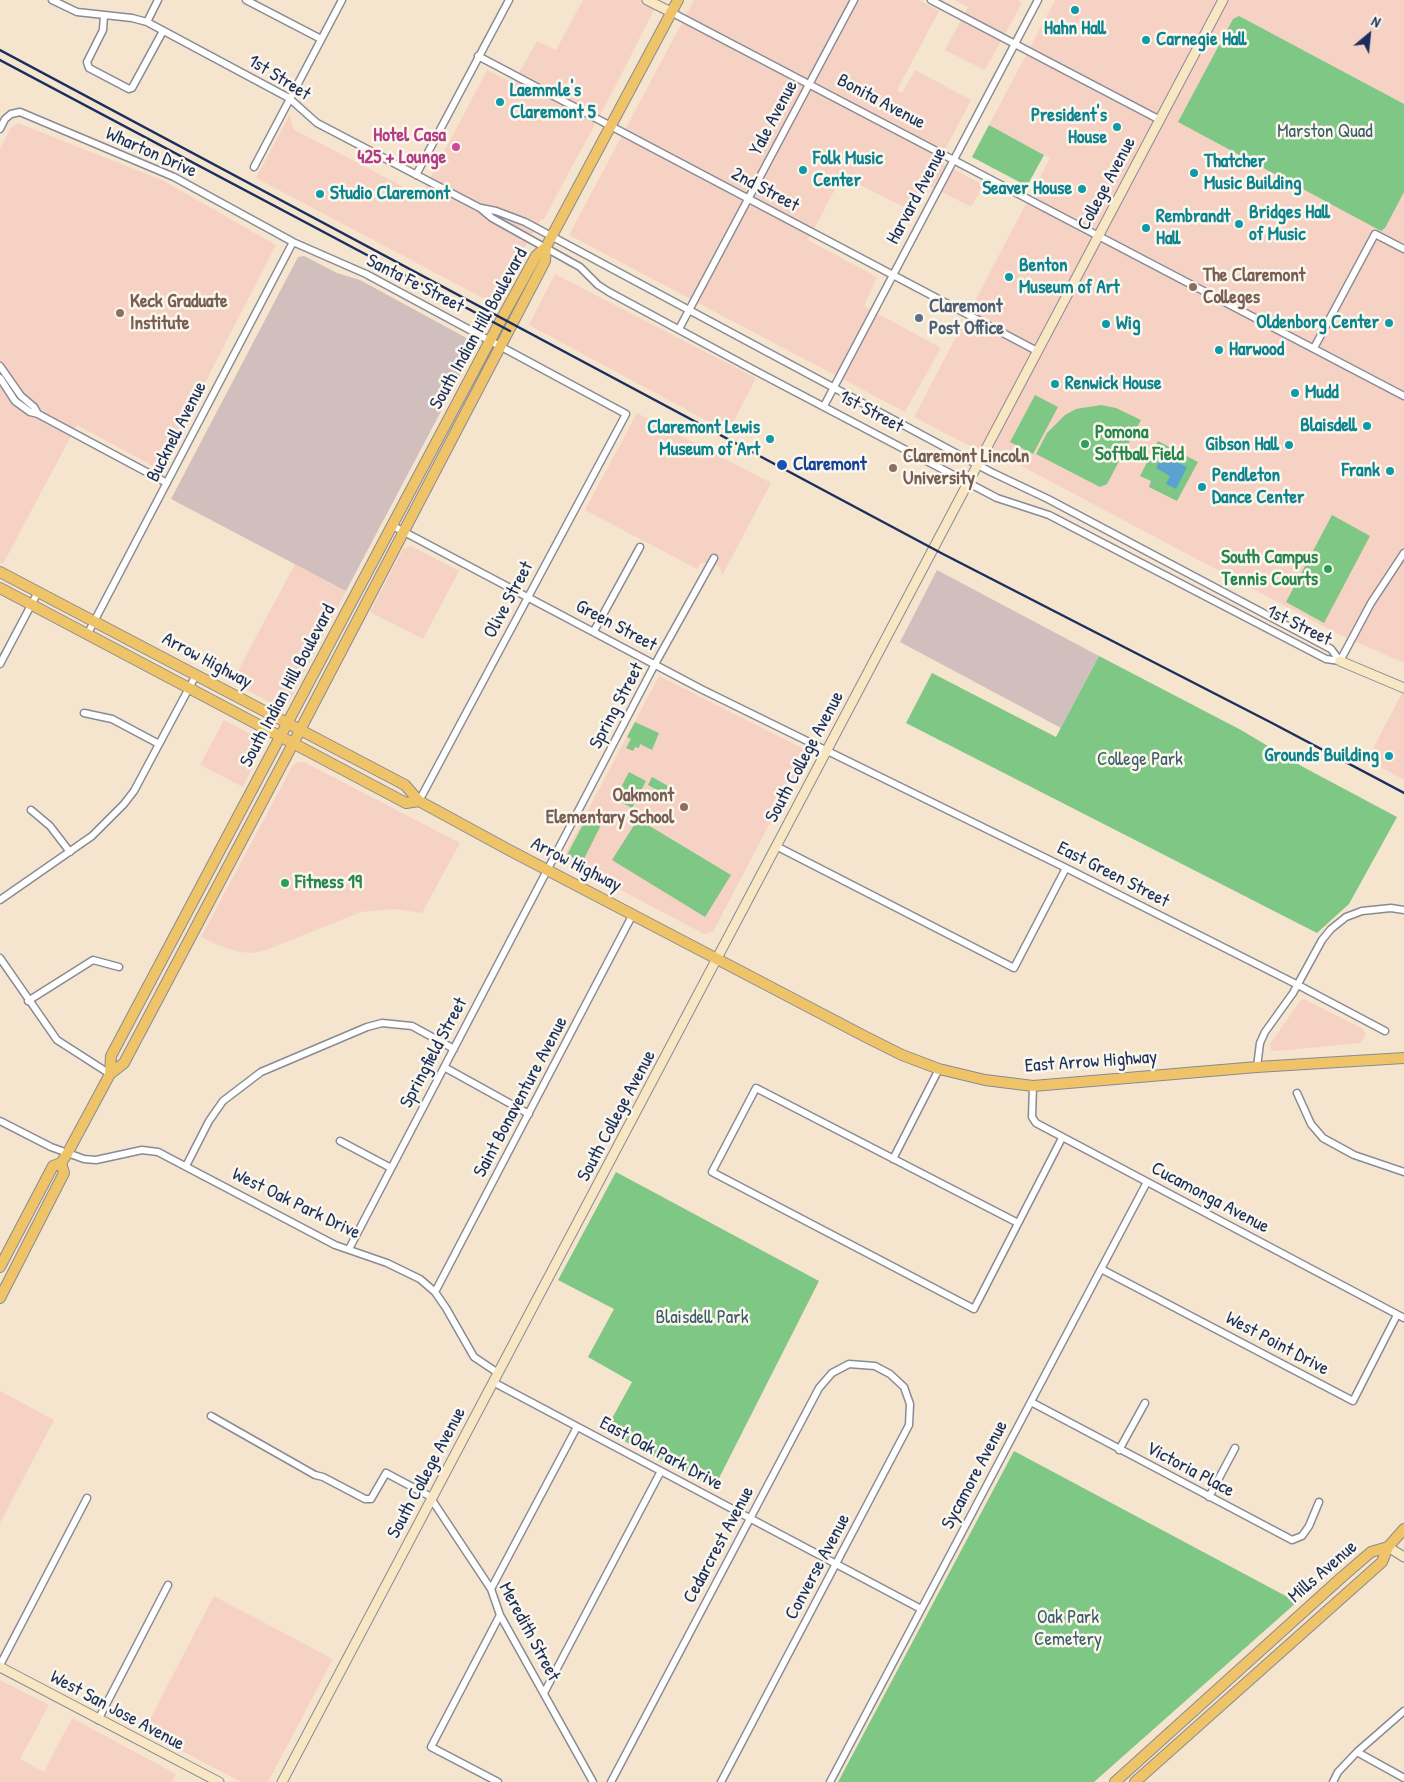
<!DOCTYPE html>
<html>
<head>
<meta charset="utf-8">
<style>
  body { margin:0 }
  #map { position:relative; width:1404px; height:1782px; overflow:hidden; background:#f6e5ce; font-family:"Patrick Hand",sans-serif }
  canvas { display:block }
  .north { position:absolute; left:1344px; top:10px; width:50px; height:50px; -webkit-text-stroke:4px #fbf7ec; paint-order:stroke; rotate:28deg; font-size:14px; font-weight:700; line-height:20px; text-align:center; color:#1b2f5e }
  .north::after { content:''; display:block; margin:auto; width:18px; height:22px; background:#1b2f5e; clip-path:polygon(50% 0,100% 100%,50% 72%,0 100%) }
</style>
</head>
<body>
<div id="map">
<canvas width="1404" height="1782"></canvas>
<div class="north">N</div>
</div>
<script>
const g = document.querySelector('canvas').getContext('2d');
g.lineJoin = 'round';
function fillPath(path, color) { g.fillStyle = color; g.fill(path, 'evenodd'); }
const toPath = rows => new Path2D(rows.map(r => 'M' + r).join(''));
function strokePath(path, color, width, dash) { g.strokeStyle = color; g.lineWidth = width; g.lineCap = dash ? 'butt' : 'round'; g.setLineDash(dash || []); g.stroke(path); }
function label(font, color, halo, rows, align = 'center') {
  g.font = font + ' "Patrick Hand",sans-serif'; g.lineWidth = 5; g.setLineDash([]); g.textBaseline = 'middle'; g.strokeStyle = halo; g.fillStyle = color; for (const [text, x, y, turn = 0] of rows) {
    g.save(); g.translate(x, y); g.rotate((+turn || 0) * Math.PI / 180); g.textAlign = isNaN(turn) ? turn : align; if (halo) g.strokeText(text, 0, 0); g.fillText(text, 0, 0); g.restore();
  }
}
fillPath(toPath([
  [583,0,659,0,616,85,544,219,541,219,523,250,496,305,256,178,290,114,293,129,421,196,487,70,513,83,537,41,556,50],
  [694,0,919,0,939,11,897,90,902,93,915,70,971,100,939,161,983,185,971,207,926,184,912,211,842,176,808,240,877,277,864,306,941,348,905,412,569,235],
  [955,0,1017,0,1022,3,985,70,945,50,968,7],
  [1055,0,1404,0,1404,663,1336,633,997,453,970,446,914,417,1050,158,989,125],
  [18,123,162,180,276,245,163,464,153,466,77,425,3,564,0,562,0,149,10,129],
  [555,274,756,378,728,432,529,325],
  [637,413,771,483,722,576,720,568,714,563,701,563,697,569,585,510],
  [411,546,459,571,423,639,370,612,403,549],
  [295,564,346,591,289,702,278,707,232,682],
  [659,676,806,750,806,754,713,932,704,934,562,859],
  [1404,689,1404,780,1367,760],
  [224,720,260,739,263,745,243,787,200,765],
  [298,762,304,762,460,843,422,913,393,909,361,912,266,950,253,953,239,952,220,946,201,937,293,765],
  [1304,999,1363,1029,1366,1034,1360,1043,1277,1051,1271,1050,1270,1044,1300,1001],
  [0,1391,54,1420,0,1523],
  [214,1596,333,1659,268,1782,241,1782,144,1731],
  [0,1680,49,1705,20,1759,44,1772,72,1718,176,1774,172,1782,0,1782]
]), '#f6d2c4');
fillPath(toPath([
  [304,256,337,273,360,280,472,341,475,347,346,591,171,499,298,257],
  [937,570,1099,656,1061,728,900,642]
]), '#d1bfbe');
fillPath(toPath([
  [1239,16,1404,104,1404,192,1385,228,1381,231,1178,122,1233,19],
  [989,125,1044,155,1027,186,972,157],
  [1035,395,1058,407,1033,454,1010,442],
  [1101,405,1116,408,1141,420,1107,484,1100,487,1036,454,1047,433,1065,415,1076,409],
  [1158,441,1198,462,1177,501,1149,487,1151,481,1140,476],
  [1332,515,1370,536,1324,623,1286,602],
  [1099,656,1241,730,1305,768,1397,817,1349,904,1317,933,906,723,932,673,1056,737],
  [635,722,659,733,652,750,640,744,639,748,635,747,633,751,626,748,631,739,627,737],
  [629,772,646,781,632,808,615,799],
  [652,777,670,787,666,795,648,785],
  [587,817,601,825,582,863,567,855],
  [638,819,731,875,705,917,612,860],
  [616,1172,819,1281,714,1488,605,1431,632,1382,588,1357,614,1309,558,1280],
  [1014,1451,1297,1602,1094,1782,838,1782]
]), '#7fc784');
fillPath(toPath([
  [1163,455,1187,467,1176,489,1166,484,1170,476,1156,468]
]), '#5aa2d0');
const street = toPath([
  [52,0,77,12,132,18,147,22,289,98,317,123,480,208,492,218,580,267,598,285,609,292,752,369,997,498,1049,515,1326,659,1340,661],
  [246,0,321,39],
  [931,0,1160,120],
  [671,12,1404,396],
  [104,15,103,30,87,62,89,68,129,89,132,88,163,31],
  [147,22,158,0],
  [478,56,1037,351],
  [0,129,5,119,11,114,20,112,174,177,293,242,366,274,626,414,419,801],
  [254,167,342,0],
  [416,175,509,0],
  [481,208,496,211,525,222,991,472,1048,499,1331,649,1340,661],
  [679,329,854,0],
  [1314,348,1375,234,1404,249],
  [0,366,21,396,34,407,38,414],
  [0,378,15,401,30,412,38,414,167,483],
  [824,406,1038,0],
  [393,526,701,689,1066,868,1298,985,1385,1031],
  [594,631,640,547],
  [87,635,293,242],
  [1340,661,1371,603,1404,553],
  [0,664,38,592],
  [84,713,112,719,159,744],
  [31,810,50,826,70,852],
  [776,846,1014,968,1066,868],
  [0,900,92,836,124,804,134,791,196,675],
  [0,958,57,1040,110,1074],
  [28,1001,93,960,119,967],
  [444,1067,529,1114],
  [1257,1067,1260,1043,1265,1032,1293,993,1322,940,1331,929,1346,917,1362,911,1391,908,1404,910],
  [1033,1086,1032,1117,1036,1123,1404,1318],
  [1297,1093,1311,1124,1323,1138,1354,1155,1404,1172],
  [0,1121,51,1147,84,1159,96,1160,142,1150,158,1152,335,1245,387,1263,420,1279,435,1292,446,1308,474,1357,498,1373],
  [340,1141,391,1168],
  [893,1159,939,1069],
  [186,1166,209,1121,223,1101,261,1072,367,1027,382,1023,412,1026,454,1049],
  [1018,1223,756,1088,712,1172,974,1309,1062,1138],
  [349,1249,655,664,714,558],
  [1101,1269,1353,1401,1397,1315],
  [435,1292,633,914],
  [493,1382,921,1609],
  [1031,1402,1292,1540,1302,1536,1309,1526,1319,1502],
  [211,1416,315,1475,323,1477,365,1499,371,1499,386,1473,433,1498],
  [1119,1450,1145,1403],
  [1209,1497,1235,1448],
  [432,1500,491,1589,500,1615,593,1782],
  [491,1589,577,1427],
  [0,1665,87,1498],
  [544,1693,661,1471],
  [98,1720,168,1585],
  [1357,1752,1404,1778],
  [498,1782,431,1747,500,1615],
  [611,1782,819,1388,832,1373,849,1364,875,1366,890,1374,904,1387,910,1404,909,1425,721,1782],
  [830,1782,1147,1182],
  [1333,1782,1338,1772,1357,1752,1404,1711]
]);
const secondary = toPath([
  [647,0,671,12],
  [1340,661,1404,688],
  [1388,1547,1404,1557],
  [0,1667,219,1782],
  [282,1782,1223,0]
]);
const primary = toPath([
  [0,572,405,785,419,801,509,850,866,1037,902,1055,939,1069,985,1080,1033,1086,1257,1067,1404,1058],
  [0,588,406,803,419,801],
  [110,1074,124,1063,286,757,545,261,546,247,678,0],
  [0,1267,53,1166,61,1163,67,1154,95,1102,110,1074,111,1056,502,318,536,256,546,247],
  [0,1298,64,1173,61,1163],
  [1115,1782,1342,1577,1371,1552,1388,1547],
  [1135,1782,1382,1562,1388,1547,1404,1529]
]);
strokePath(street, '#888a96', 9);
strokePath(secondary, '#888a96', 11);
strokePath(primary, '#888a96', 12);
strokePath(street, '#fff', 6);
strokePath(secondary, '#f9e7c3', 9);
strokePath(primary, '#efc469', 10);
strokePath(toPath([
  [0,50,943,554,1272,723,1404,793],
  [0,60,510,331]
]), '#1b2f5e', 2.5);
for (const [x, y, r, color] of [
  [1075,10,5,"#0f9aa8"],
  [1146,40,5,"#0f9aa8"],
  [500,102,5,"#0f9aa8"],
  [1117,127,5,"#0f9aa8"],
  [456,147,5,"#d1479c"],
  [803,170,5,"#0f9aa8"],
  [1194,173,5,"#0f9aa8"],
  [1082,189,5,"#0f9aa8"],
  [320,194,5,"#0f9aa8"],
  [1239,224,5,"#0f9aa8"],
  [1146,228,5,"#0f9aa8"],
  [1009,277,5,"#0f9aa8"],
  [1193,287,5,"#8d6e63"],
  [120,313,5,"#8d6e63"],
  [919,318,5,"#5c6f8a"],
  [1389,323,5,"#0f9aa8"],
  [1106,324,5,"#0f9aa8"],
  [1219,350,5,"#0f9aa8"],
  [1055,384,5,"#0f9aa8"],
  [1295,393,5,"#0f9aa8"],
  [1367,426,5,"#0f9aa8"],
  [770,439,5,"#0f9aa8"],
  [1085,444,5,"#2e9e5b"],
  [1289,445,5,"#0f9aa8"],
  [782,465,6,"#1a4fb4"],
  [893,468,5,"#8d6e63"],
  [1390,471,5,"#0f9aa8"],
  [1202,487,5,"#0f9aa8"],
  [1328,569,5,"#2e9e5b"],
  [1389,756,5,"#0f9aa8"],
  [684,807,5,"#8d6e63"],
  [285,883,5,"#2e9e5b"]
]) { const dot = new Path2D(); dot.arc(x, y, r, 0, 2 * Math.PI); g.fillStyle = color; g.fill(dot); strokePath(dot, '#fbf7ec', 2); }
label('bold 19px', '#0d838f', '#fbf7ec', [
  ["Hahn Hall",1075,29,"center"],
  ["Carnegie Hall",1156,40],
  ["Laemmle's",510,91],
  ["Claremont 5",510,113],
  ["President's",1107,116,"right"],
  ["House",1107,138,"right"],
  ["Folk Music",813,159],
  ["Center",813,181],
  ["Thatcher",1204,162],
  ["Music Building",1204,184],
  ["Seaver House",1072,189,"right"],
  ["Studio Claremont",330,194],
  ["Bridges Hall",1249,213],
  ["of Music",1249,235],
  ["Rembrandt",1156,217],
  ["Hall",1156,239],
  ["Benton",1019,266],
  ["Museum of Art",1019,288],
  ["Oldenborg Center",1379,323,"right"],
  ["Wig",1116,324],
  ["Harwood",1229,350],
  ["Renwick House",1065,384],
  ["Mudd",1305,393],
  ["Blaisdell",1357,426,"right"],
  ["Claremont Lewis",760,428,"right"],
  ["Museum of Art",760,450,"right"],
  ["Gibson Hall",1279,445,"right"],
  ["Frank",1380,471,"right"],
  ["Pendleton",1212,476],
  ["Dance Center",1212,498],
  ["Grounds Building",1379,756,"right"]
], 'left');
label('19px', '#1b2f5e', '#fbf7ec', [
  ["1st Street",279,78,32],
  ["Bonita Avenue",881,102,28],
  ["Yale Avenue",774,118,-62],
  ["Wharton Drive",151,153,24],
  ["College Avenue",1107,184,-62],
  ["2nd Street",765,190,28],
  ["Harvard Avenue",917,196,-62],
  ["Santa Fe Street",415,284,27],
  ["South Indian Hill Boulevard",479,329,-61],
  ["1st Street",871,412,28],
  ["Bucknell Avenue",177,432,-63],
  ["Olive Street",509,600,-62],
  ["Green Street",616,626,28],
  ["1st Street",1299,626,26],
  ["Arrow Highway",207,661,28],
  ["South Indian Hill Boulevard",288,686,-62],
  ["Spring Street",617,706,-62],
  ["South College Avenue",805,757,-62],
  ["Arrow Highway",576,865,27],
  ["East Green Street",1113,875,27],
  ["Springfield Street",434,1053,-62],
  ["East Arrow Highway",1091,1062,-4],
  ["Saint Bonaventure Avenue",521,1097,-62],
  ["South College Avenue",617,1116,-62],
  ["Cucamonga Avenue",1210,1198,28],
  ["West Oak Park Drive",296,1204,26],
  ["West Point Drive",1277,1344,28],
  ["East Oak Park Drive",661,1454,28],
  ["Victoria Place",1190,1470,28],
  ["South College Avenue",427,1473,-62],
  ["Sycamore Avenue",975,1475,-62],
  ["Cedarcrest Avenue",719,1545,-62],
  ["Converse Avenue",818,1567,-62],
  ["Mills Avenue",1323,1572,-41],
  ["Meredith Street",529,1632,62],
  ["West San Jose Avenue",117,1711,28]
]);
label('19px', '#395d69', '#fbf7ec', [
  ["Marston Quad",1325,132],
  ["College Park",1140,760],
  ["Blaisdell Park",702,1318],
  ["Oak Park",1068,1618],
  ["Cemetery",1068,1640]
]);
label('bold 19px', '#b23c85', '#fbf7ec', [
  ["Hotel Casa",446,136],
  ["425 + Lounge",446,158]
], 'right');
label('bold 19px', '#785e54', '#fbf7ec', [
  ["The Claremont",1203,276],
  ["Colleges",1203,298],
  ["Keck Graduate",130,302],
  ["Institute",130,324],
  ["Claremont Lincoln",903,457],
  ["University",903,479],
  ["Oakmont",674,796,"right"],
  ["Elementary School",674,818,"right"]
], 'left');
label('bold 19px', '#4e5e75', '#fbf7ec', [
  ["Claremont",929,307],
  ["Post Office",929,329]
], 'left');
label('bold 19px', '#27864d', '#fbf7ec', [
  ["Pomona",1095,433],
  ["Softball Field",1095,455],
  ["South Campus",1318,558,"right"],
  ["Tennis Courts",1318,580,"right"],
  ["Fitness 19",295,883]
], 'left');
label('bold 19px', '#164399', '#fbf7ec', [
  ["Claremont",793,465]
], 'left');
</script>
</body>
</html>
